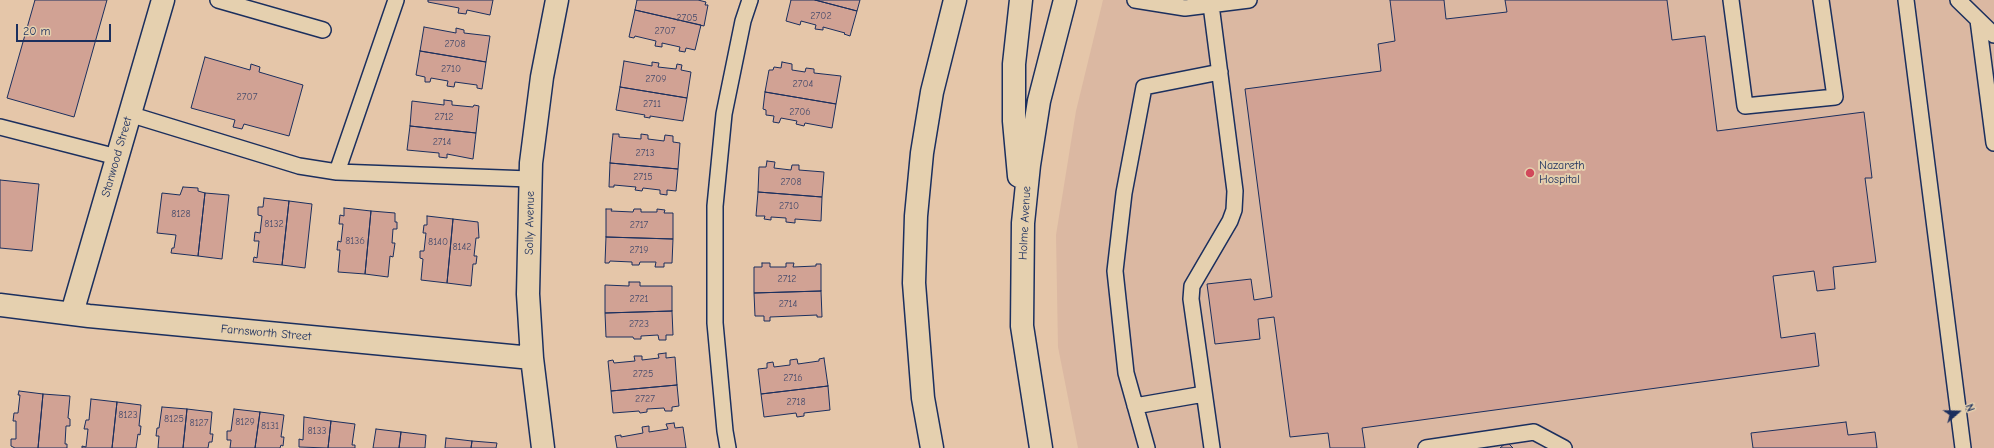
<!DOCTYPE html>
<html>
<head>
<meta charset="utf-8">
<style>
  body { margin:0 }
  #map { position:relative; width:1994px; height:448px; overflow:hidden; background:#e5c6a9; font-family:"Comic Neue",sans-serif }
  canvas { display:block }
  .north { position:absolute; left:1938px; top:392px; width:40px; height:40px; -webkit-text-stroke:3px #e5d0af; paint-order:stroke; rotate:70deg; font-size:11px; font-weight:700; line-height:16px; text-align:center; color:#1b2f5e }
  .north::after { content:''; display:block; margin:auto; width:14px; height:18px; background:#1b2f5e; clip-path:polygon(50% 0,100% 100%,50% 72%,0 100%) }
  .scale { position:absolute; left:16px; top:24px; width:95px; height:18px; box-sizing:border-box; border:2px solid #1b2f5e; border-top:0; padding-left:5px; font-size:12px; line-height:14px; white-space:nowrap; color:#1b2f5e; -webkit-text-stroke:3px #e5d0af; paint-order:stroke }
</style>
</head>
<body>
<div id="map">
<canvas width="1994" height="448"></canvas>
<div class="north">N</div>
<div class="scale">20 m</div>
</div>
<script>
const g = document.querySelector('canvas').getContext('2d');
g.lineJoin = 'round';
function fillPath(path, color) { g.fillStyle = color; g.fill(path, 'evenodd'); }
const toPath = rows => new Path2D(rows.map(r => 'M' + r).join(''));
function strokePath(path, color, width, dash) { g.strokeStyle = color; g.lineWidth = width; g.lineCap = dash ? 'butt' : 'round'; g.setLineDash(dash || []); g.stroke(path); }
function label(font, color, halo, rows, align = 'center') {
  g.font = font + ' "Comic Neue",sans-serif'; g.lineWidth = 4; g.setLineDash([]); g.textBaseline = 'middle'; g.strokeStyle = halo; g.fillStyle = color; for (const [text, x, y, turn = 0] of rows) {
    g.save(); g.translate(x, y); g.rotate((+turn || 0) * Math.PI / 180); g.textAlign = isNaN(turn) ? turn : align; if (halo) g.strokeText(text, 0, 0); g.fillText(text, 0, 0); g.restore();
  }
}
fillPath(toPath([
  [1103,0,1994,0,1994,448,1078,448,1058,347,1056,235,1076,111]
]), '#dbb8a2');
const building = toPath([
  [35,0,107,0,74,117,7,98,35,0],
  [428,0,493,0,490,15,467,10,466,14,458,13,459,8,428,2,428,0],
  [637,0,698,0,706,2,705,5,708,5,704,26,635,10,637,0],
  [791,0,815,0,857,11,850,36,844,34,845,33,823,27,823,30,815,29,816,25,801,21,800,25,786,21,791,0],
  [815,0,860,0,857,11,815,0],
  [1390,0,1444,0,1446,19,1507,12,1505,0,1667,0,1672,40,1705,36,1717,131,1864,112,1872,178,1865,178,1876,262,1833,267,1835,289,1817,291,1814,271,1773,276,1781,338,1815,333,1819,366,1362,428,1365,448,1330,448,1328,433,1290,437,1274,317,1258,319,1260,339,1215,344,1207,284,1251,279,1254,300,1272,297,1245,89,1381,71,1378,44,1395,41,1390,0],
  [635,10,701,25,695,50,686,48,685,52,679,51,680,47,662,43,662,47,655,46,656,41,635,36,634,38,629,37,635,10],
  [424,27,456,33,456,28,464,30,464,33,490,36,486,62,420,51,424,27],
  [420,51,486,62,482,89,477,88,477,85,455,82,454,87,447,86,448,81,431,78,430,82,425,82,425,77,416,75,420,51],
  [205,57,250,70,251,64,260,67,259,72,303,85,289,136,244,124,242,129,233,127,235,120,191,108,205,57],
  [624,61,652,66,652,62,659,63,658,67,676,69,677,64,682,65,681,70,691,72,687,98,620,87,624,61],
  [782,62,792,64,792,70,805,72,806,68,814,69,814,73,841,76,836,104,765,92,769,70,773,70,774,67,781,68,782,62],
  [620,87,687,98,683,121,650,116,650,118,644,117,645,115,616,110,620,87],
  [765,92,836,104,832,128,805,123,804,126,796,124,797,121,781,118,779,123,773,122,774,116,766,115,766,110,763,109,765,92],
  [444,100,452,101,452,105,473,107,474,105,479,106,476,133,410,126,412,101,444,105,444,100],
  [410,126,476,133,473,159,447,154,447,158,439,157,439,153,407,150,410,126],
  [613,134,619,134,619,137,641,139,641,134,648,135,648,139,664,141,665,135,673,136,673,142,680,143,678,169,610,163,613,134],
  [767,161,775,162,774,168,791,170,792,165,799,165,799,170,824,172,822,197,758,192,759,167,766,167,767,161],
  [610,163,678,169,676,191,667,190,667,195,660,194,660,190,643,188,642,191,635,190,636,187,614,185,614,187,609,187,610,163],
  [0,180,39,184,32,251,0,248,0,180],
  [183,187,198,188,198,191,205,193,198,256,171,253,172,248,174,248,176,235,157,233,162,193,180,195,183,187],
  [758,192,822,197,821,221,795,219,795,223,786,222,786,218,771,217,771,220,764,219,765,216,756,216,758,192],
  [205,193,229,195,222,259,198,256,205,193],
  [264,198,289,201,282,265,253,262,254,257,257,258,259,241,254,241,255,232,260,233,262,216,258,215,258,207,263,207,264,198],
  [289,201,312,204,305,268,282,265,289,201],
  [344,208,371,211,365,274,338,272,340,250,337,250,338,241,341,242,343,224,339,224,340,215,344,216,344,208],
  [606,209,612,209,611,211,633,212,634,209,641,209,641,212,657,212,657,209,665,210,664,213,673,213,673,239,606,237,606,209],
  [371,211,395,213,395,222,397,222,397,229,393,229,392,243,395,243,393,257,390,256,388,277,365,274,371,211],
  [427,216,453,219,447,283,421,280,423,259,420,258,420,251,424,251,426,233,423,233,424,225,427,225,427,216],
  [453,219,478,222,479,238,476,238,474,256,477,256,476,264,473,264,471,286,447,283,453,219],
  [606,237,673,239,672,263,664,263,664,267,655,267,656,262,640,262,639,265,632,265,632,262,610,261,609,263,605,263,606,237],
  [762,263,770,263,770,267,786,267,786,263,794,263,793,267,816,266,816,264,821,264,821,291,754,293,754,267,762,267,762,263],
  [629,282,640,282,640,286,672,286,672,311,605,313,605,285,629,286,629,282],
  [821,291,822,317,817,317,817,315,770,317,770,321,764,321,764,316,755,316,754,293,821,291],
  [672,311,673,335,666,335,666,340,659,340,658,335,641,336,641,339,634,339,633,337,606,337,605,313,672,311],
  [666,353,666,358,675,357,677,385,611,391,608,361,613,360,614,363,635,361,634,356,642,356,642,360,659,358,658,354,666,353],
  [824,358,828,386,761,394,758,369,767,368,767,363,773,362,774,367,790,365,790,360,797,359,798,364,819,361,819,359,824,358],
  [677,385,679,406,672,407,672,411,665,411,664,408,647,409,647,412,640,413,639,411,613,413,611,391,677,385],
  [828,386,830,410,804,413,804,416,797,417,796,413,764,417,761,394,828,386],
  [19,391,43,394,38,448,15,448,11,446,11,439,16,439,16,421,13,421,14,413,18,413,20,395,18,395,19,391],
  [43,394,70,396,68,418,70,419,70,426,66,426,65,444,67,444,67,448,38,448,43,394],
  [91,399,117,402,112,448,82,448,82,446,86,447,88,429,84,429,86,420,89,420,91,399],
  [117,402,141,405,139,426,141,426,140,435,138,434,136,448,112,448,117,402],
  [162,407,187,409,183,448,158,448,159,436,156,436,157,428,159,428,162,407],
  [187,409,212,412,210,434,213,434,212,442,209,442,208,448,183,448,187,409],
  [234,409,260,412,255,448,230,448,231,440,227,440,227,431,231,431,234,409],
  [260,412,284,415,281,437,284,437,283,446,281,445,280,448,255,448,260,412],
  [304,417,331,421,328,448,299,447,299,439,303,440,304,417],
  [331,421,355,424,352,445,355,445,355,448,328,448,331,421],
  [1846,422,1848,435,1875,432,1877,448,1753,448,1751,433,1846,422],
  [674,423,675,428,683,427,686,448,617,448,615,436,621,435,621,437,643,433,642,427,649,426,649,432,668,429,666,424,674,423],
  [376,429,401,432,399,448,373,448,376,429],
  [401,432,426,435,425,448,399,448,401,432],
  [446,438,472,441,471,448,445,448,446,438],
  [472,441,497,443,496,448,471,448,472,441],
  [1507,442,1513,448,1500,448,1507,442]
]);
fillPath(building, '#d1a294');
strokePath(building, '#1b2f5e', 1);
const service = toPath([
  [218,0,323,30],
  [1135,0,1185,8,1249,0],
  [1731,0,1745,106,1835,97,1821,0],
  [1906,0,1963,448],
  [1958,0,1994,35],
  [1211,5,1235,191,1234,210,1230,221,1192,286,1191,299,1212,448],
  [1978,20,1994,143],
  [129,114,299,166,337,172,530,179],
  [0,127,117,157],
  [337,172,396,0],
  [1135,406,1204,394],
  [728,448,725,431,715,323,715,206,724,114,743,21,750,0],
  [1147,448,1126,373,1115,271,1124,193,1144,87,1220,72],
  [1426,448,1534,432,1564,448]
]);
const minor = toPath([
  [0,305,89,316,532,358],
  [72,313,163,0],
  [543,448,532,358,528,294,531,163,542,77,557,0]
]);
const secondary = toPath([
  [1019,176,1014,121,1014,64,1021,0],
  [932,448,923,398,914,283,916,216,922,153,932,92,955,0],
  [1041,448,1022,326,1023,223,1029,165,1039,101,1065,0]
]);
strokePath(service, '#1b2f5e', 18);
strokePath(minor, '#1b2f5e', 25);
strokePath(secondary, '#1b2f5e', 25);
strokePath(service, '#e5d0af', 15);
strokePath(minor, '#e5d0af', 22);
strokePath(secondary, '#e5d0af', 22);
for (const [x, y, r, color] of [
  [1530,173,5,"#d1495b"]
]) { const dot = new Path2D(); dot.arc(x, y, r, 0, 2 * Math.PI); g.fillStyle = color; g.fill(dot); strokePath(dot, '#e5d0af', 1.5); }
label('10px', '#484c6c', null, [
  ["2702",821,16],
  ["2705",687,18],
  ["2707",665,31],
  ["2708",455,44],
  ["2710",451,69],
  ["2709",656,79],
  ["2704",803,84],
  ["2707",247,97],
  ["2711",652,104],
  ["2706",800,112],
  ["2712",444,117],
  ["2714",442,142],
  ["2713",645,153],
  ["2715",643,177],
  ["2708",791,182],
  ["2710",789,206],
  ["8128",181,214],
  ["8132",274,224],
  ["2717",639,225],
  ["8136",355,241],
  ["8140",438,242],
  ["8142",462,247],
  ["2719",639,250],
  ["2712",787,279],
  ["2721",639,299],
  ["2714",788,304],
  ["2723",639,324],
  ["2725",643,374],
  ["2716",793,378],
  ["2727",645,399],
  ["2718",796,402],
  ["8123",128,415],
  ["8125",174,419],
  ["8129",245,422],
  ["8127",199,423],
  ["8131",270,426],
  ["8133",317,431]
]);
label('12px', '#1b2f5e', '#e5d0af', [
  ["Stanwood Street",117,157,-74],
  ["Solly Avenue",530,223,-89],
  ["Holme Avenue",1025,223,-87],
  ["Farnsworth Street",266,333,5]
]);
label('12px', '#1b2f5e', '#e5d0af', [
  ["Nazareth",1539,166],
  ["Hospital",1539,180]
], 'left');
</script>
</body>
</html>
